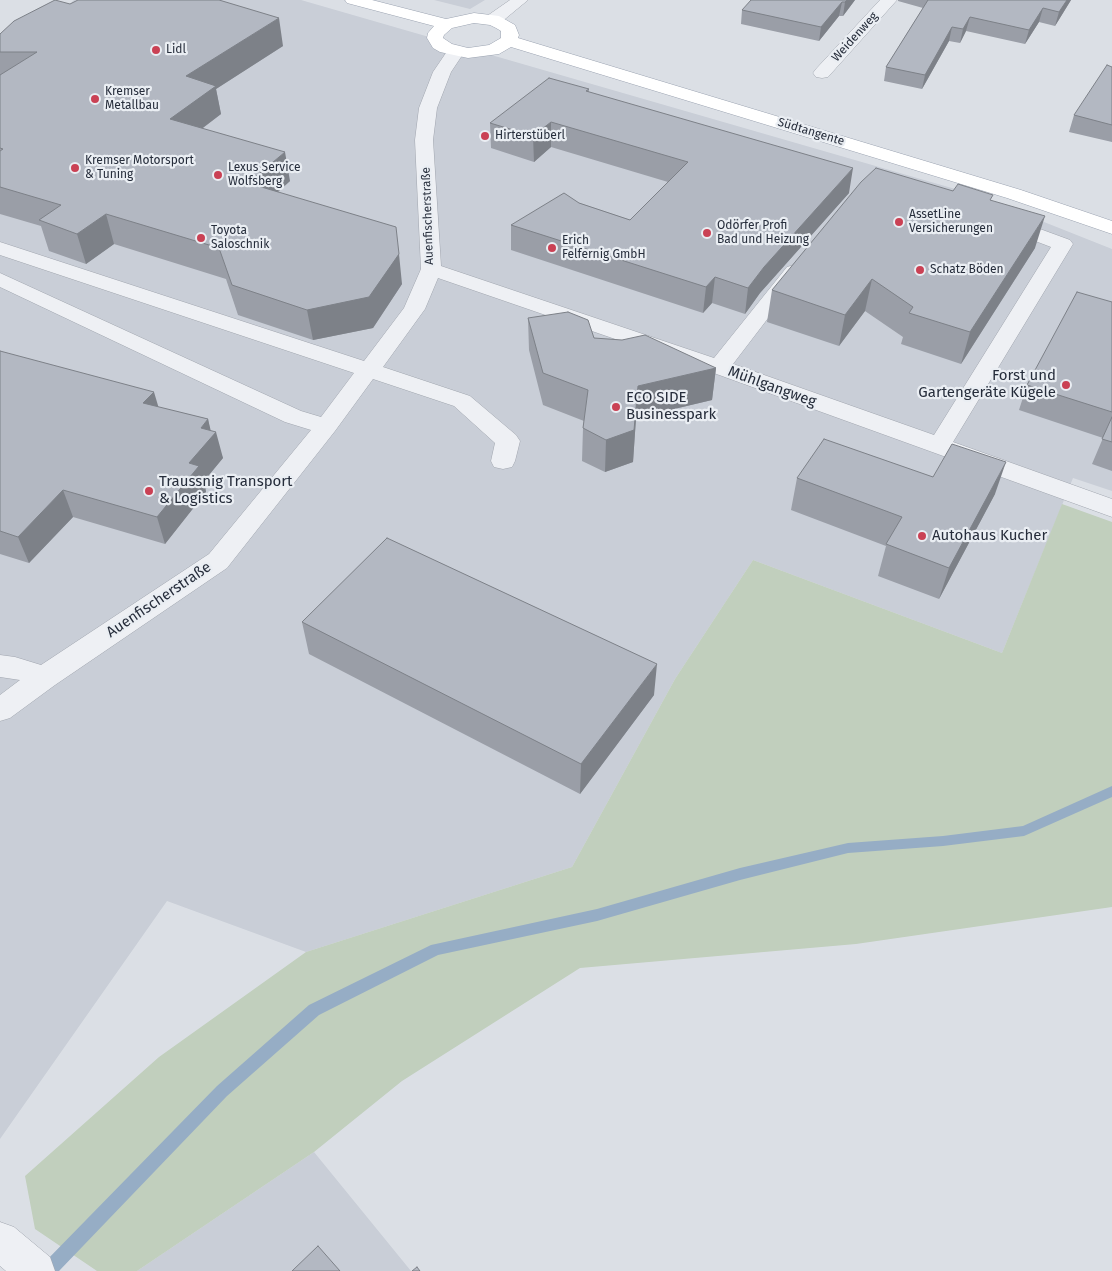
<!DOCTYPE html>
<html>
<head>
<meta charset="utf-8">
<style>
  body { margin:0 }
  canvas { display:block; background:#dbdfe5 }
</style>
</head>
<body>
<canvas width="1112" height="1271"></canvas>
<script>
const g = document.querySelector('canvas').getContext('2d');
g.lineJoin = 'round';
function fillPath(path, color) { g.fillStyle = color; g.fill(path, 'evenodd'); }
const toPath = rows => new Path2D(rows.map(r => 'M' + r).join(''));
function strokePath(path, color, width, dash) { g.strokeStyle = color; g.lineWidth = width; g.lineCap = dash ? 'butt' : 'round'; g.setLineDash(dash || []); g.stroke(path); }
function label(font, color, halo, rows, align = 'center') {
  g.font = font + ' "Fira Sans",sans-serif'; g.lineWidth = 4.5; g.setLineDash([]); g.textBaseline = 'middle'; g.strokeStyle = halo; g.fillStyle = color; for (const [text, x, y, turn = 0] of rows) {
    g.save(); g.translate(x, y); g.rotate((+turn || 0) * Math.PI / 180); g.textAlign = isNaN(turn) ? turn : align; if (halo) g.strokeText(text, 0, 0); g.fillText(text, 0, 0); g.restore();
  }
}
fillPath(toPath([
  [74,0,301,0,976,195,1112,249,1112,491,1073,478,1002,653,753,560,675,679,572,867,306,952,167,901,0,1139,0,71],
  [434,0,485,0,470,9],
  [314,1152,411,1271,137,1271]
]), '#c9ced7');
fillPath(toPath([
  [1062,504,1112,522,1112,907,856,944,580,968,402,1081,314,1152,137,1271,97,1271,35,1229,25,1176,159,1057,306,952,572,867,675,679,753,560,1002,653]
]), '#c1cfbd');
fillPath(toPath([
  [1112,786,1112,797,1024,836,943,846,848,853,740,880,597,921,438,955,319,1015,227,1096,59,1271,40,1271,42,1265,217,1086,309,1005,431,945,597,909,740,868,848,843,943,836,1023,826,1112,786]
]), '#96adc5');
const minor = toPath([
  [510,0,528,0,499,24,487,24,485,20,487,16,510,0],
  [880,0,897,0,828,77,822,78,816,77,813,73,816,69,880,0],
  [456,46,462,47,465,51,451,72,437,108,433,140,441,266,714,358,787,267,794,265,801,267,804,271,801,275,733,364,934,435,1051,247,996,226,993,222,996,218,1003,216,1010,218,1070,240,1073,244,953,442,1112,499,1112,517,711,372,438,278,425,309,383,367,470,396,516,435,520,441,515,461,512,467,503,469,494,467,491,461,495,443,454,406,373,379,335,431,227,568,55,685,10,718,0,721,0,695,20,680,0,677,0,655,15,657,41,665,209,554,311,430,285,422,0,287,0,273,301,411,321,417,354,373,0,255,0,242,364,361,404,308,421,269,415,140,419,108,433,72,450,47,456,46],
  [0,1222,14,1227,50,1257,55,1271,6,1271,0,1266,0,1222]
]);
const major = toPath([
  [345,0,372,0,446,19,474,13,499,16,515,25,519,35,518,38,1021,190,1112,221,1112,234,1007,198,511,47,499,54,468,58,440,52,433,48,427,38,428,33,434,26,347,3,345,0],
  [474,23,490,25,496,28,501,31,501,38,489,45,468,48,452,44,443,38,444,35,452,28,474,23]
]);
strokePath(minor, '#a1a6af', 1);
strokePath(major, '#9ba3b1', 1);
fillPath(minor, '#eef0f4');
fillPath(major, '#fff');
fillPath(toPath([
  [855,0,843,16,839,16,819,41,741,24,742,10],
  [898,0,1071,0,1055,26,1039,22,1025,44,966,31,960,43,949,41,922,89,884,81,886,67,923,8,898,1],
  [70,4,283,46,216,89,221,114,203,128,290,181,278,192,402,284,373,328,313,340,238,315,226,279,114,244,86,264,49,251,41,226,0,214,0,34],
  [1112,67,1112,142,1069,132,1074,115],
  [589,89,589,92,849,193,760,293,745,314,712,303,703,313,511,250,511,225,579,203,630,220,668,182,551,147,534,162,491,148,490,123],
  [953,191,992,201,1035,248,961,364,901,344,903,337,865,311,839,346,767,322,772,290],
  [1112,302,1112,471,1092,464,1103,438,1019,410,1027,385],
  [528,318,594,338,716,368,712,400,636,418,633,462,605,472,582,461,583,428,584,421,543,405,529,350],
  [0,351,158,407,208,419,210,430,223,458,204,481,206,492,165,544,73,517,29,563,0,554],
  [933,477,995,494,939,599,878,576,886,546,791,510,797,478],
  [302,622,654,695,580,794,309,654]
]), '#9a9ea7');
fillPath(toPath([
  [847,0,855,0,843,16,845,2],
  [1067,0,1071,0,1055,26,1059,12],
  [842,2,839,16,819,41,821,27],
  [1043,8,1039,22,1025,44,1029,30],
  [970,17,966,31,960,43,963,29],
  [279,18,283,46,216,89,221,114,176,148,170,119,186,76],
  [952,27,949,41,922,89,925,75],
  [551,122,551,147,534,162,533,136],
  [285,152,290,181,254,213,248,183],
  [853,168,849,193,760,293,745,314,748,288,764,267],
  [106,214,114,244,86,264,77,234],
  [1045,216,1035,248,961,364,970,332],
  [399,254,402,284,373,328,313,340,307,310],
  [715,277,712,303,703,313,706,287],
  [872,279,865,311,839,346,845,315],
  [716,368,712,400,636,418,633,462,605,472,606,440,638,386],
  [154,392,162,419,143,403],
  [208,419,212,436,216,432,223,458,204,481,206,492,165,544,157,517,189,463,201,428],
  [1006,462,995,494,939,599,949,568],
  [63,490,73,517,29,563,18,537],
  [657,664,654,695,580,794,581,764]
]), '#7d8188');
const building = toPath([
  [55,0,70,4,78,0,219,0,279,18,186,76,216,86,170,119,285,152,248,183,396,227,399,254,369,297,307,310,232,285,219,248,106,214,77,234,39,220,61,205,0,187,0,151,3,149,0,148,0,75,37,52,0,52,0,34,14,21,55,0],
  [751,0,847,0,845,2,842,2,821,27,742,10,751,0],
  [928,0,1067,0,1059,12,1043,8,1029,30,970,17,963,29,952,27,925,75,886,67,928,0],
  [1107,65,1112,67,1112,125,1074,115,1107,65],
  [549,78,589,89,586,91,853,168,764,267,748,288,715,277,706,287,511,225,564,193,579,203,630,220,688,162,551,122,533,136,490,123,549,78],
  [876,168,953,191,958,184,993,195,990,200,1045,216,970,332,909,313,913,307,872,279,845,315,772,290,861,182,876,168],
  [1077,292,1112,302,1112,412,1027,385,1077,292],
  [568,312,588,320,594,338,622,340,645,335,716,368,638,386,634,430,606,440,583,428,588,390,543,373,528,318,568,312],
  [0,351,154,392,143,403,208,419,201,428,216,432,189,463,199,466,157,517,63,490,18,537,0,531,0,351],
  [1112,417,1112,442,1102,439,1112,417],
  [824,439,933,477,952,444,1006,462,949,568,886,544,902,517,797,478,824,439],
  [387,538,657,664,581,764,302,622,387,538],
  [318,1246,340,1271,292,1271,318,1246],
  [417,1267,420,1271,412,1271,417,1267]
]);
fillPath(building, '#b3b8c2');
strokePath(building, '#7d8188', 1);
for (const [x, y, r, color] of [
  [156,50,5,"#ca4154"],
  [95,99,5,"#ca4154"],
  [485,136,5,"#ca4154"],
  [75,168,5,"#ca4154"],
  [218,175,5,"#ca4154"],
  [899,222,5,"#ca4154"],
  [707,233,5,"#ca4154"],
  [201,238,5,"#ca4154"],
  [552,248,5,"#ca4154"],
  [920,270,5,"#ca4154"],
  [1066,385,5,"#ca4154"],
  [616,407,5,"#ca4154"],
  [149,491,5,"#ca4154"],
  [922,536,5,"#ca4154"]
]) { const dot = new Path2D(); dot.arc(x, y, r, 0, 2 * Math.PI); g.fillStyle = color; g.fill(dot); strokePath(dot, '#eaeef3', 2); }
label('12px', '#262d3b', '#eaeef3', [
  ["Weidenweg",855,37,-48],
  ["Südtangente",811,132,17],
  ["Auenfischerstraße",428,216,-92]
]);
label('12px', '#262d3b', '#eaeef3', [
  ["Lidl",166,50],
  ["Kremser",105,92],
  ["Metallbau",105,106],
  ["Hirterstüberl",495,136],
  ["Kremser Motorsport",85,161],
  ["& Tuning",85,175],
  ["Lexus Service",228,168],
  ["Wolfsberg",228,182],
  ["AssetLine",909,215],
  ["Versicherungen",909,229],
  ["Odörfer Profi",717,226],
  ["Bad und Heizung",717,240],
  ["Toyota",211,231],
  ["Saloschnik",211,245],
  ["Erich",562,241],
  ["Felfernig GmbH",562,255],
  ["Schatz Böden",930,270]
], 'left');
label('15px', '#262d3b', '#eaeef3', [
  ["Forst und",1056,376,"right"],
  ["Gartengeräte Kügele",1056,393,"right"],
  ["ECO SIDE",626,398],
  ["Businesspark",626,415],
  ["Traussnig Transport",159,482],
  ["& Logistics",159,499],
  ["Autohaus Kucher",932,536]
], 'left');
label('15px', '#262d3b', '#eaeef3', [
  ["Mühlgangweg",772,387,20],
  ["Auenfischerstraße",159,600,-34]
]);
</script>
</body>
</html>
